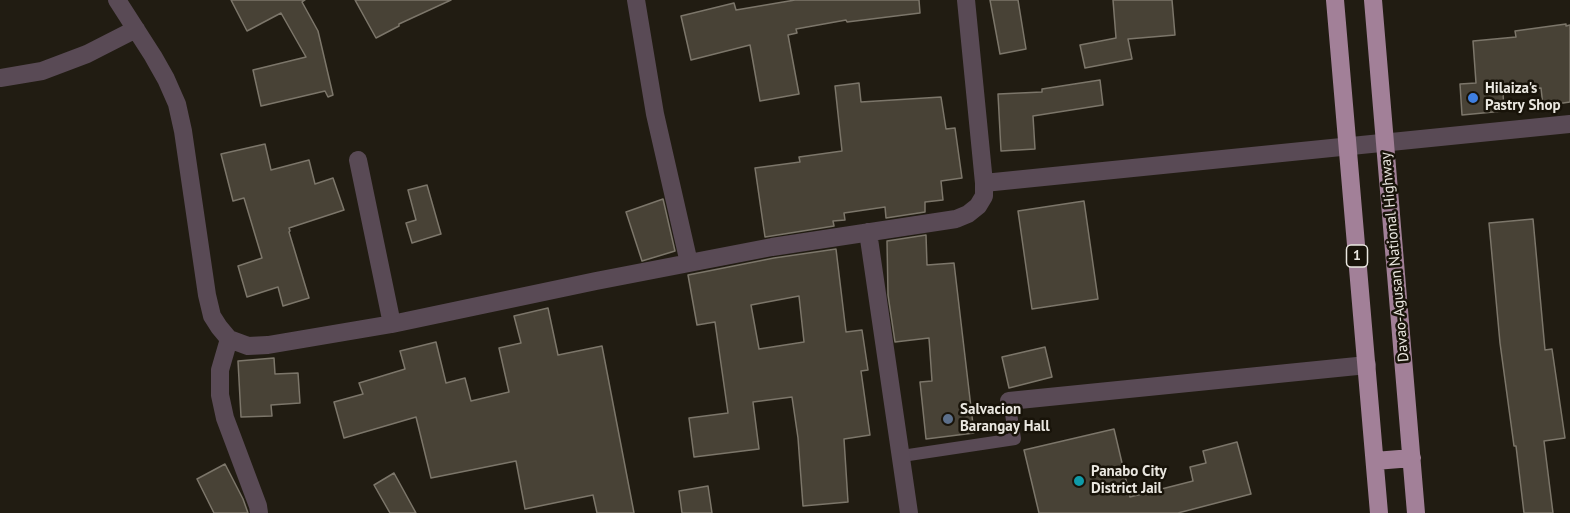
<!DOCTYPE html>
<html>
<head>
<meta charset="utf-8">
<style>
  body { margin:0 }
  canvas { display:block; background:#211c12 }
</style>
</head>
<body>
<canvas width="1570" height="513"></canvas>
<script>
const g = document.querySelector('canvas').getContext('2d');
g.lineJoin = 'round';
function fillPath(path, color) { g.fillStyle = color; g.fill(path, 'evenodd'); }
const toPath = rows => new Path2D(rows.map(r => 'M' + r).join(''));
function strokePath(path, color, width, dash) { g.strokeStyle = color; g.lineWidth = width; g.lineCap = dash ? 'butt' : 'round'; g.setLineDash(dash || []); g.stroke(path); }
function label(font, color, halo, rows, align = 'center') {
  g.font = font + ' "PT Sans",sans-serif'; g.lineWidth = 5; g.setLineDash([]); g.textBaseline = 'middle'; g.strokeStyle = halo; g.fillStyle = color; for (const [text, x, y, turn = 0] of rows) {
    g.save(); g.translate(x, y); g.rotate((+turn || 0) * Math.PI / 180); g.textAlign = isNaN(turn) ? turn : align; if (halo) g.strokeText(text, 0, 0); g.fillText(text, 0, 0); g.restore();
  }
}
const building = toPath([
  [231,0,305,0,302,2,318,31,333,95,328,97,325,91,261,106,253,70,306,57,281,13,247,31,231,0],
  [355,0,451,0,399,24,399,26,376,38,355,0],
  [795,0,919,0,920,13,847,22,846,20,796,29,797,33,788,35,799,94,760,101,750,45,691,60,681,16,734,3,736,10,795,0],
  [990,0,1018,0,1026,49,1000,54,990,0],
  [1113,0,1172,0,1175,35,1128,39,1132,59,1085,68,1080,45,1116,38,1113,0],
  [1566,24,1566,26,1570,25,1570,102,1543,106,1541,88,1503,93,1504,111,1462,115,1460,84,1476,83,1473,41,1516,37,1515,31,1566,24],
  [1100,80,1103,105,1033,116,1035,149,1001,151,998,94,1042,92,1042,89,1100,80],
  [859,83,861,102,941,97,946,129,955,128,962,178,941,181,943,200,925,202,925,212,886,218,885,207,844,213,845,220,833,221,834,226,765,237,755,168,800,162,799,157,842,151,835,86,859,83],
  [265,144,271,170,309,160,315,184,333,178,344,210,289,228,290,231,289,232,309,298,283,306,278,287,247,297,238,266,262,258,244,198,233,201,221,154,265,144],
  [427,185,441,234,412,243,406,223,416,220,408,190,427,185],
  [663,199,675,251,642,261,626,212,663,199],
  [1084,201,1098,299,1032,309,1018,211,1084,201],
  [1533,219,1545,350,1552,349,1565,438,1544,441,1553,513,1524,513,1516,446,1514,446,1500,343,1489,223,1533,219],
  [926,235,927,265,954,263,974,433,926,439,920,382,932,381,929,338,895,342,888,295,887,241,926,235],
  [836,249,846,332,862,330,868,370,861,371,870,435,844,439,848,502,803,506,798,438,792,397,753,402,759,449,694,457,689,418,728,413,715,322,697,325,688,275,774,258,836,249],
  [799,296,804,342,759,349,751,305,799,296],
  [548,308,558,355,602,346,634,513,597,513,593,495,525,509,516,461,431,478,416,417,344,438,334,402,363,394,359,383,405,369,400,351,436,342,446,383,465,378,471,401,509,392,499,348,521,343,514,316,548,308],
  [1045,347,1052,377,1009,388,1002,357,1045,347],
  [274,358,275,374,298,373,300,403,271,405,272,416,241,417,238,361,274,358],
  [1114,429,1130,497,1193,481,1190,467,1206,463,1203,451,1237,442,1251,494,1178,513,1039,513,1024,450,1114,429],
  [225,464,243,499,248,513,214,513,197,479,225,464],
  [394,473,416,513,390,513,374,485,394,473],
  [708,486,712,513,682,513,679,491,708,486]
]);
fillPath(building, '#484236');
strokePath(building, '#7c766a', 1.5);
strokePath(toPath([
  [902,456,1015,439,1009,401]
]), '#594a55', 12);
strokePath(toPath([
  [117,0,153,56,166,79,177,104,183,131,207,295,212,316,219,327,229,339,248,346,268,345,392,324,596,281,772,247,956,219,968,214,978,206,984,196,984,183,966,0],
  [636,0,655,114,689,263],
  [0,78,42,71,87,54,136,29],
  [358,160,392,324],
  [984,183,1570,124],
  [868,232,909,513],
  [229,339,220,370,220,395,225,418,258,506,259,513],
  [1009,401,1367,365]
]), '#594a55', 18);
strokePath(toPath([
  [1335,0,1379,513],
  [1373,0,1416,513],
  [1375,461,1412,458]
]), '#a28098', 18);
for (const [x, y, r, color] of [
  [1473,98,6,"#3f7fe0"],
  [948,419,6,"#5c6f8a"],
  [1079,481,6,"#0f9aa8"]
]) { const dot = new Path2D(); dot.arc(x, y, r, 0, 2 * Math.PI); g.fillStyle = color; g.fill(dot); strokePath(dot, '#181309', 2); }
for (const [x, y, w] of [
  [1357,256,21]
]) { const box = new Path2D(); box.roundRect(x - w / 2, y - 11, w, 22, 4.5); g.fillStyle = '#181309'; g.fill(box); strokePath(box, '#eae7e0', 1.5); }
label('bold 14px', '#eae7e0', null, [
  ["1",1357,256]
]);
label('bold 15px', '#eae7e0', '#181309', [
  ["Hilaiza's",1485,89],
  ["Pastry Shop",1485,106],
  ["Salvacion",960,410],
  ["Barangay Hall",960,427],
  ["Panabo City",1091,472],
  ["District Jail",1091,489]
], 'left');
label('15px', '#eae7e0', '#181309', [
  ["Davao-Agusan National Highway",1395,257,-95]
]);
</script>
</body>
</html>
